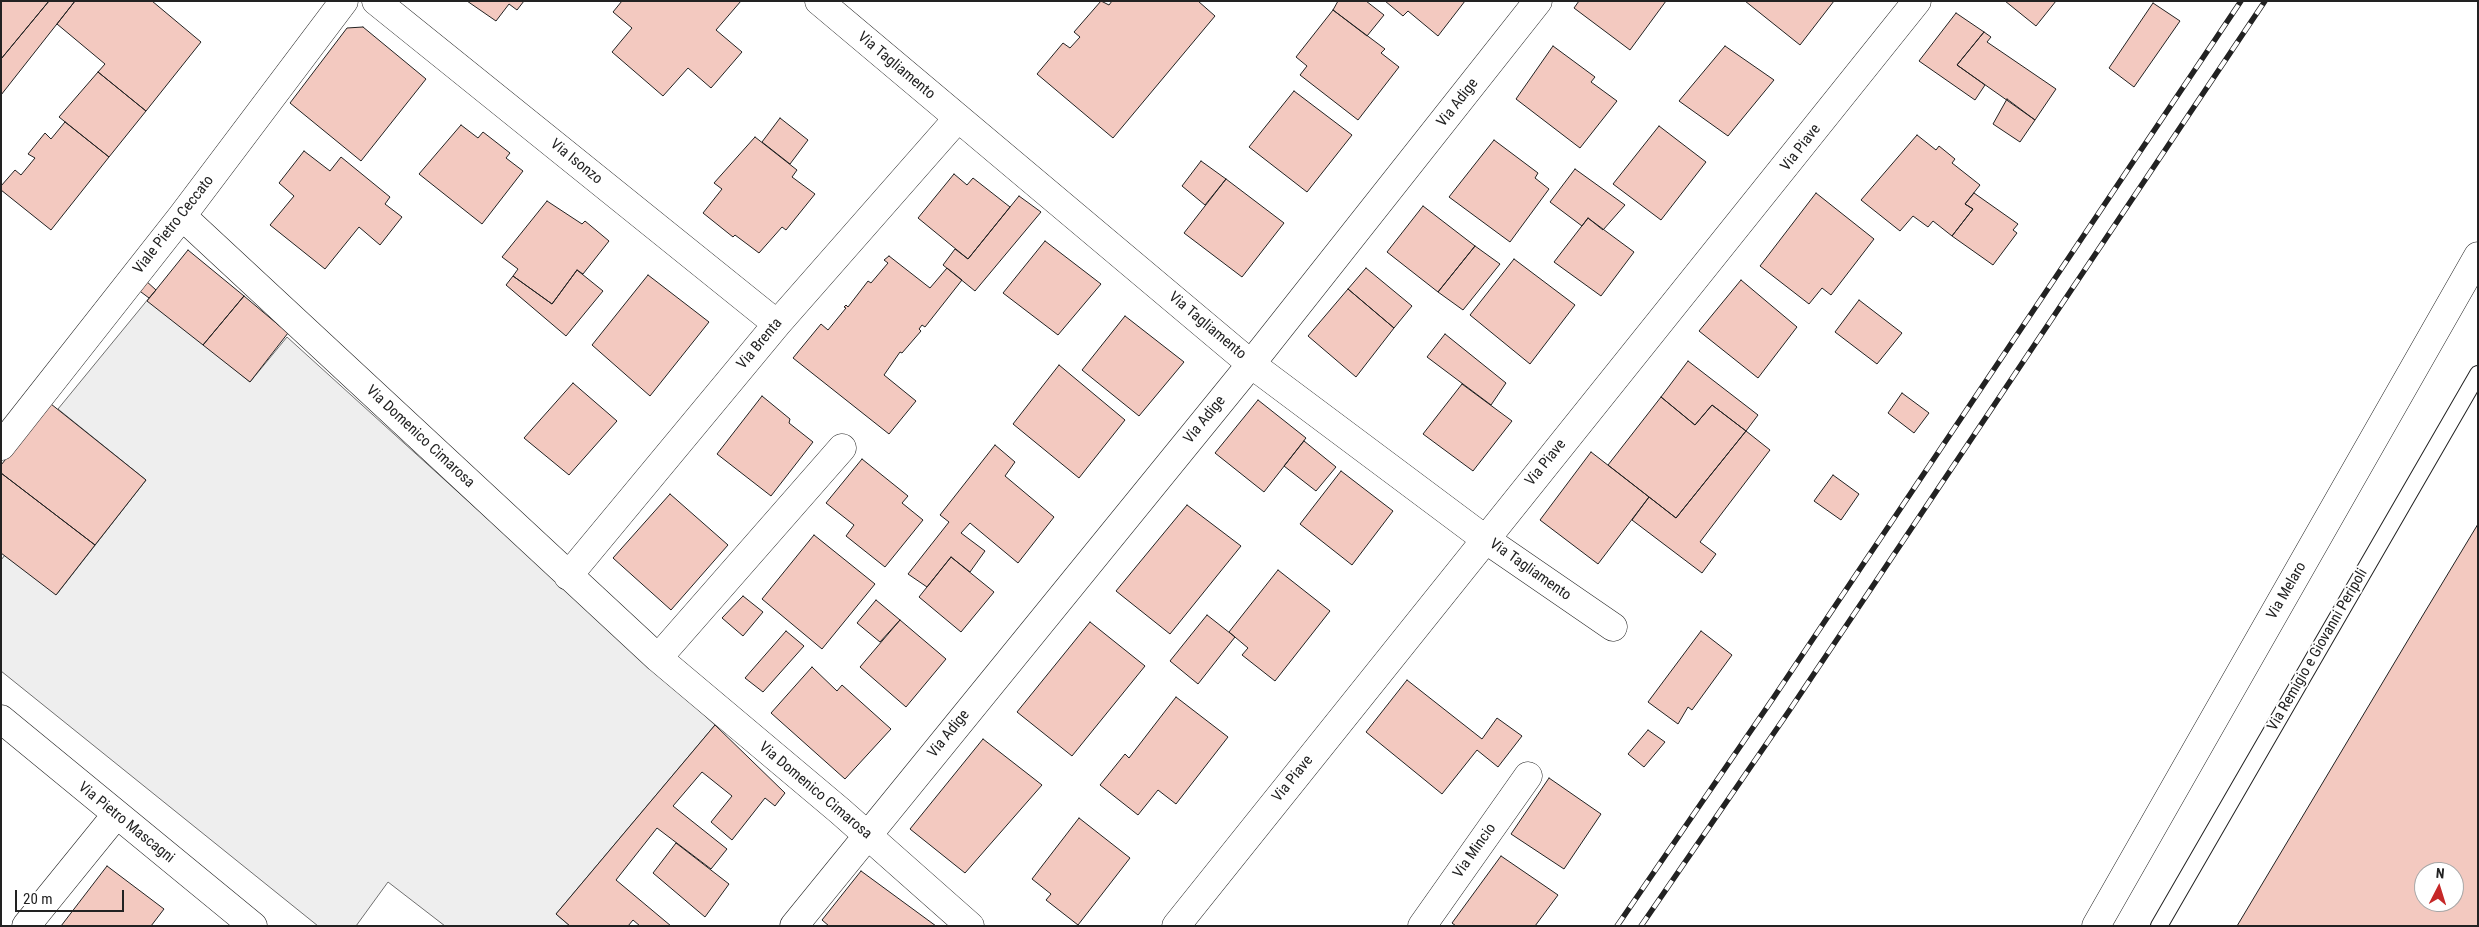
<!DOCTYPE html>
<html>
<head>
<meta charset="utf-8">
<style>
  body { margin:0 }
  #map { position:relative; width:2479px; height:927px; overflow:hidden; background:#fff; font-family:"Roboto Condensed",sans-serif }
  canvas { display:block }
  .frame { position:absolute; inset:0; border:2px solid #222; pointer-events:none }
  .north { position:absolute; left:2414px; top:862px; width:50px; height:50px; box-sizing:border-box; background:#fff; border:1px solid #a7a7a7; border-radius:50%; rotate:5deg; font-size:14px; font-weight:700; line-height:20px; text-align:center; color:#222 }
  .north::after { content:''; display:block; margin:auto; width:18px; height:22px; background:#c62828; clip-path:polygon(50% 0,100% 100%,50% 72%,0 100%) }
  .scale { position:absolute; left:15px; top:890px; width:109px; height:22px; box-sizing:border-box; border:2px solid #222; border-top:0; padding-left:6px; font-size:15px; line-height:18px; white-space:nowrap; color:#222; -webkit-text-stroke:4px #fff; paint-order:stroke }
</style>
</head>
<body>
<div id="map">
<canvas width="2479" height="927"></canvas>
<div class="frame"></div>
<div class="north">N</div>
<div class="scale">20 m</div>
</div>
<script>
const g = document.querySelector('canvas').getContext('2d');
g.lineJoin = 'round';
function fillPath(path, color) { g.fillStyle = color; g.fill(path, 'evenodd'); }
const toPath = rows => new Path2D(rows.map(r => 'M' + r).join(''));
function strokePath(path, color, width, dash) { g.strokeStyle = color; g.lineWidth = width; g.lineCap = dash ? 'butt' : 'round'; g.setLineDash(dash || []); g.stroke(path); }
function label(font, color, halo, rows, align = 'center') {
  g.font = font + ' "Roboto Condensed",sans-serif'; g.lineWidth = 4; g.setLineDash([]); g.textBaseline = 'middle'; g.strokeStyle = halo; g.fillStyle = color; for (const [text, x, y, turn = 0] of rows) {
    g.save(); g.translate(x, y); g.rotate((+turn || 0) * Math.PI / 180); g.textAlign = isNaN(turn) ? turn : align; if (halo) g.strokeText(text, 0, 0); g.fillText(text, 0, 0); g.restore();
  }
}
const green = toPath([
  [149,298,250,382,287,337,715,725,556,914,570,926,445,926,388,882,356,926,318,926,1,671,1,560,5,555,57,594,146,480,58,409,149,298]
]);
fillPath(green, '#eee');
strokePath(green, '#6f6f6f', 1);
const building = toPath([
  [1,1,49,1,1,59,1,1],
  [49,1,75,1,1,95,1,59,49,1],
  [75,1,152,1,201,42,146,111,98,72,105,64,57,24,75,1],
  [467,1,524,1,517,10,509,4,496,21,467,1],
  [622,1,741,1,716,30,742,52,711,88,688,68,663,96,612,52,632,28,613,12,622,1],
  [1101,1,1109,5,1112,1,1198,1,1215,16,1113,138,1037,74,1063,43,1070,48,1080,37,1074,32,1101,1],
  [1338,1,1366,1,1384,15,1367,36,1333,10,1338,1],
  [1385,1,1465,1,1438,36,1408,11,1403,16,1385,1],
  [1579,1,1666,1,1630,50,1574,8,1579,1],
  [1745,1,1834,1,1800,45,1745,1],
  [2005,1,2056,1,2036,26,2005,1],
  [2153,3,2180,21,2134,87,2109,68,2153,3],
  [1333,10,1385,49,1381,53,1399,67,1358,120,1300,75,1307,66,1296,57,1333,10],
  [1956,13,1984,32,1957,65,1985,85,1975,100,1919,61,1956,13],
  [363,27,426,79,361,161,290,103,347,28,363,27],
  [1984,32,1991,37,1987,42,2056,89,2035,120,1957,65,1984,32],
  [1553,46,1595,77,1591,82,1617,101,1580,148,1516,99,1553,46],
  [1725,46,1774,80,1728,136,1679,101,1725,46],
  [98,72,146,111,109,157,59,117,98,72],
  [1294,91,1352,135,1307,192,1249,147,1294,91],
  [2007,99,2035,120,2020,142,1993,124,2007,99],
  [780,118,808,140,790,164,762,142,780,118],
  [65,122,109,157,51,230,1,190,1,186,15,170,21,175,35,158,28,154,45,133,51,139,65,122],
  [461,125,478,138,483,132,510,153,506,158,523,171,482,224,419,174,461,125],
  [1659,126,1706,162,1661,220,1613,184,1659,126],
  [1917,135,1936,150,1939,146,1955,159,1952,163,1980,185,1965,204,1973,209,1952,236,1933,221,1928,227,1913,216,1900,231,1861,200,1917,135],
  [755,137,797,170,792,177,815,194,786,230,782,227,759,253,735,235,733,237,703,213,722,189,714,183,755,137],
  [1494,140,1538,173,1535,178,1549,189,1510,242,1449,197,1494,140],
  [304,151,330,171,341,157,390,197,385,204,402,217,380,245,359,227,325,269,270,225,294,196,279,183,304,151],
  [1201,161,1226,179,1205,205,1182,186,1201,161],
  [1575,169,1625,205,1603,230,1588,218,1582,226,1550,202,1575,169],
  [954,174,967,185,973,178,1010,207,968,259,918,218,954,174],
  [1226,179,1284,223,1242,277,1184,233,1226,179],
  [1816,193,1874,239,1831,295,1822,288,1809,304,1760,266,1816,193],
  [1974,193,2018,224,2013,230,2017,233,1993,265,1952,236,1973,209,1965,204,1974,193],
  [1019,196,1041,212,975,291,943,265,955,249,968,259,1019,196],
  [547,201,582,224,585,221,609,241,583,274,577,270,552,304,513,276,518,269,502,257,547,201],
  [1423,206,1475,246,1438,292,1387,252,1423,206],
  [1588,218,1634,252,1601,296,1554,262,1588,218],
  [1045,241,1101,284,1058,335,1003,293,1045,241],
  [1475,246,1500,264,1463,310,1438,292,1475,246],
  [188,250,244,296,203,345,147,301,188,250],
  [889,256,930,288,947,268,962,280,925,327,922,325,919,329,921,331,902,353,900,352,884,375,916,401,889,434,793,358,821,324,828,330,846,308,844,307,846,305,848,307,868,281,871,283,888,263,884,260,889,256],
  [1514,259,1575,305,1530,364,1470,315,1514,259],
  [1366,268,1412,306,1394,328,1348,289,1366,268],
  [577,270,603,291,566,336,506,285,513,276,552,304,577,270],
  [648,275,709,322,650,396,592,345,648,275],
  [145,280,156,290,149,298,137,289,145,280],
  [1741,280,1797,327,1758,378,1699,331,1741,280],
  [1348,289,1394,328,1356,377,1308,336,1348,289],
  [244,296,288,333,250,382,203,345,244,296],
  [1859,300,1902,333,1877,364,1835,332,1859,300],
  [1125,316,1184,362,1139,416,1082,370,1125,316],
  [1445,334,1506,383,1491,405,1427,357,1445,334],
  [1688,361,1758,415,1746,431,1712,405,1695,425,1661,397,1688,361],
  [1059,365,1125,420,1079,478,1013,424,1059,365],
  [573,383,617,421,569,475,524,438,573,383],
  [1462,384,1512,421,1473,471,1423,434,1462,384],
  [1902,393,1929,413,1914,433,1888,413,1902,393],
  [762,396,790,419,789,423,813,442,771,496,717,454,762,396],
  [1661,397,1695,425,1712,405,1746,431,1676,518,1608,465,1661,397],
  [1258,400,1306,438,1264,492,1215,453,1258,400],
  [51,404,146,480,95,545,1,473,1,465,51,404],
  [1746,431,1770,450,1700,542,1716,554,1702,573,1632,520,1649,497,1676,518,1746,431],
  [1304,441,1336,467,1316,491,1284,466,1304,441],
  [995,445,1015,462,1005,476,1054,517,1018,563,970,523,961,533,985,551,970,572,951,557,927,587,908,574,949,522,940,515,995,445],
  [1591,452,1649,497,1598,564,1540,520,1591,452],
  [862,459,908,496,902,503,923,520,885,567,846,536,854,525,826,503,862,459],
  [1341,471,1393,511,1352,565,1300,524,1341,471],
  [1,473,95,545,56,595,1,553,1,473],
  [1833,475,1859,494,1841,520,1814,501,1833,475],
  [670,494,728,545,671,610,613,558,670,494],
  [1187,505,1241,546,1170,634,1116,591,1187,505],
  [2478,524,2478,926,2237,926,2420,620,2478,524],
  [2424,872,2454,872,2454,902,2424,902,2424,872],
  [814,535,875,584,822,649,762,599,814,535],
  [951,557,994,592,961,632,919,597,951,557],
  [1278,570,1330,611,1275,681,1242,655,1248,648,1229,632,1278,570],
  [743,596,763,612,743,636,722,618,743,596],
  [876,600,900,620,880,642,857,623,876,600],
  [1207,615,1235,637,1198,684,1170,661,1207,615],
  [900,620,946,659,906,707,860,667,900,620],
  [1090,622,1145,666,1072,756,1017,712,1090,622],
  [786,631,804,646,763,692,745,678,786,631],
  [1701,631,1732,655,1692,710,1688,707,1678,724,1648,702,1701,631],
  [812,667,837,691,842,685,891,729,845,779,771,713,812,667],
  [1407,680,1482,739,1497,718,1522,736,1498,767,1477,750,1442,794,1366,732,1407,680],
  [1176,697,1228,737,1176,804,1158,790,1138,815,1100,785,1125,754,1129,758,1176,697],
  [715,725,785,793,775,806,765,798,732,840,711,822,732,796,702,772,673,806,727,849,711,869,657,828,616,880,671,926,640,926,633,920,628,926,570,926,556,914,715,725],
  [1648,730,1665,742,1644,767,1628,754,1648,730],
  [983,739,1042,785,965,873,910,829,983,739],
  [1549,778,1601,814,1564,869,1511,834,1549,778],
  [1079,818,1130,858,1078,925,1046,900,1051,894,1032,879,1079,818],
  [676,843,729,884,705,917,653,873,676,843],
  [1501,856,1558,895,1535,926,1456,926,1452,923,1501,856],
  [107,866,164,909,151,926,61,926,107,866],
  [861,871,936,926,829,926,822,920,861,871]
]);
fillPath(building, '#f3c9c0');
strokePath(building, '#222', 1);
const service = toPath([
  [2159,926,2478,374]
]);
const minor = toPath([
  [376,1,777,324],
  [819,1,1251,364,1485,539,1613,627],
  [182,216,658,658,840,811,970,926],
  [1,446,182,216,344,1],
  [568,576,777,324,958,118],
  [658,658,842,448],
  [1,719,253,926],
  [26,926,116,815],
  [794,926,1251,364,1538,1],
  [1176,926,1917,1],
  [1422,926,1528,776]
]);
const primary = toPath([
  [2096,926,2478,256]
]);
strokePath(service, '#222', 18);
strokePath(minor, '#222', 29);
strokePath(primary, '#222', 29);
strokePath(service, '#fff', 16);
strokePath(minor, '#fff', 28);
strokePath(primary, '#fff', 28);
const rail = toPath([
  [1617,926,1774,697,2241,1],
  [1641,926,1789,711,2265,1]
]);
strokePath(rail, '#222', 5.5);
strokePath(rail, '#fff', 4, [11]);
label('15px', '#222', '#fff', [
  ["Via Tagliamento",896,66,40],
  ["Via Adige",1458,103,-52],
  ["Via Piave",1801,148,-52],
  ["Via Isonzo",576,162,39],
  ["Viale Pietro Ceccato",174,225,-52],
  ["Via Tagliamento",1207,326,40],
  ["Via Brenta",760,344,-50],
  ["Via Adige",1205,420,-51],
  ["Via Domenico Cimarosa",420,437,43],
  ["Via Piave",1546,463,-51],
  ["Via Tagliamento",1530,570,35],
  ["Via Melaro",2287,591,-60],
  ["Via Remigio e Giovanni Peripoli",2318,650,-60],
  ["Via Adige",949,734,-51],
  ["Via Piave",1293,779,-51],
  ["Via Domenico Cimarosa",815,791,40],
  ["Via Pietro Mascagni",126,823,39],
  ["Via Mincio",1475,851,-55]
]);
</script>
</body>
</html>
